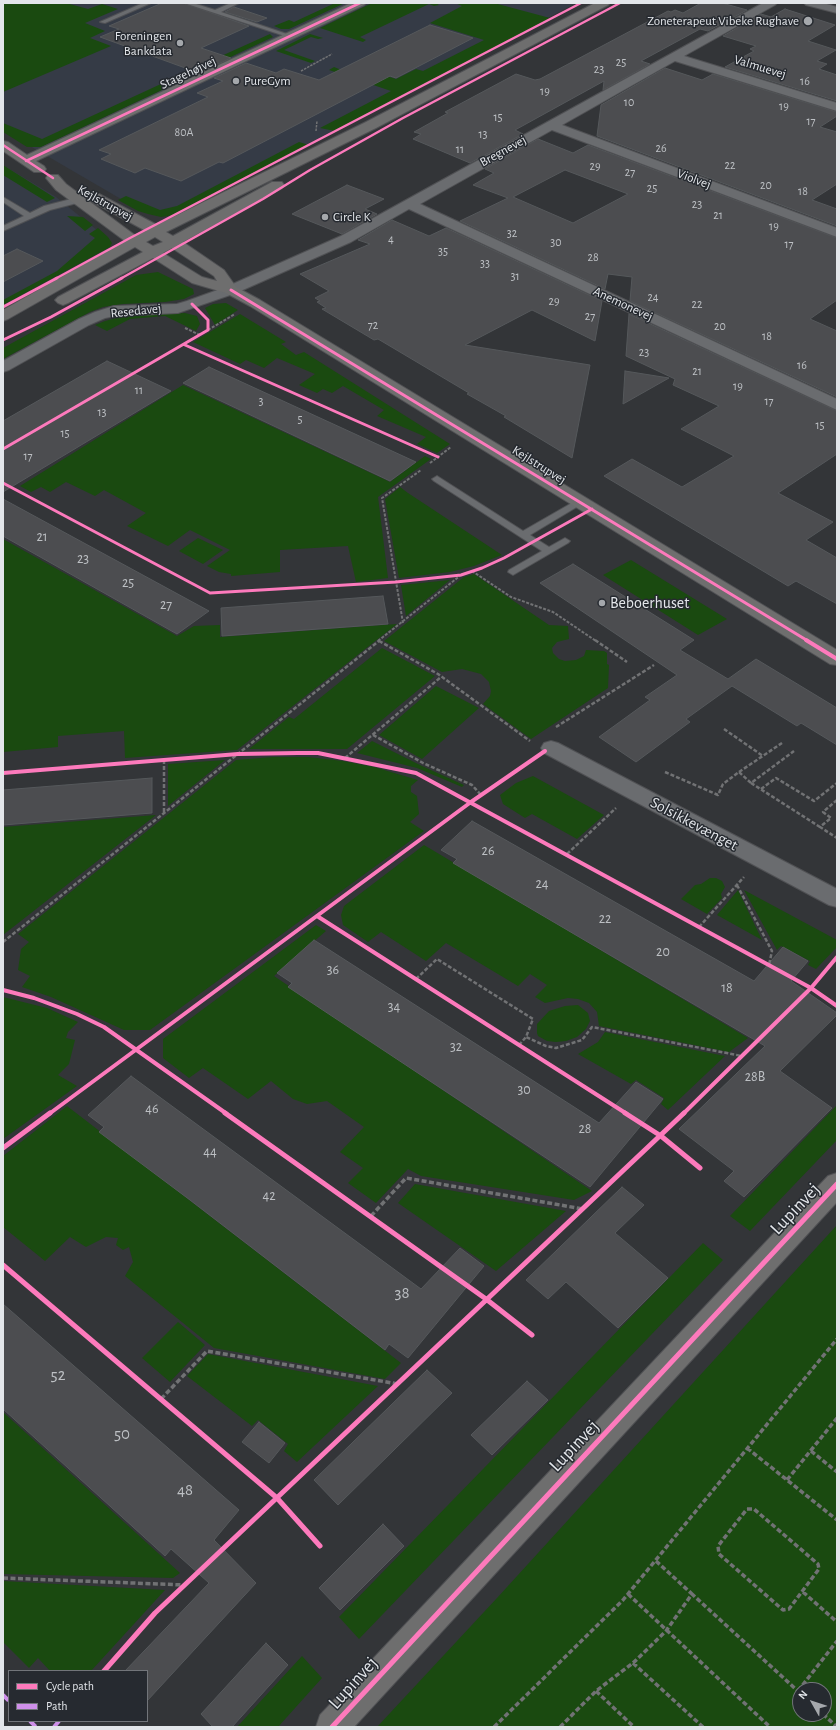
<!DOCTYPE html>
<html>
<head>
<meta charset="utf-8">
<style>
  body { margin:0 }
  #map { position:relative; width:840px; height:1730px; overflow:hidden; background:#333538; font-family:"Alegreya Sans",sans-serif }
  canvas { display:block }
  .frame { position:absolute; inset:0; border:4px solid #e3e6ea; pointer-events:none }
  .legend { position:absolute; left:8px; top:1670px; width:140px; height:52px; box-sizing:border-box; background:#262a30; border:1px solid #72757a; margin:0; padding:5px 7px; list-style:none; font-size:12px; color:#e3e6ea }
  .legend li { display:flex; align-items:center; gap:8px; height:20px }
  .legend b { width:20px; border:1px solid #72757a }
  .north { position:absolute; left:792px; top:1682px; width:40px; height:40px; box-sizing:border-box; background:#262a30; border:1px solid #72757a; border-radius:50%; rotate:309deg; font-size:11px; font-weight:700; line-height:16px; text-align:center; color:#e3e6ea }
  .north::after { content:''; display:block; margin:auto; width:14px; height:18px; background:#a5a8ac; clip-path:polygon(50% 0,100% 100%,50% 72%,0 100%) }
</style>
</head>
<body>
<div id="map">
<canvas width="840" height="1730"></canvas>
<div class="frame"></div>
<ul class="legend">
<li><b style="height:5px;background:#fd7abc"></b>Cycle path</li>
<li><b style="height:5px;background:#ce8fe9"></b>Path</li>
</ul>
<div class="north">N</div>
</div>
<script>
const g = document.querySelector('canvas').getContext('2d');
g.lineJoin = 'round';
function fillPath(path, color) { g.fillStyle = color; g.fill(path, 'evenodd'); }
const toPath = rows => new Path2D(rows.map(r => 'M' + r).join(''));
function strokePath(path, color, width, dash) { g.strokeStyle = color; g.lineWidth = width; g.lineCap = dash ? 'butt' : 'round'; g.setLineDash(dash || []); g.stroke(path); }
function label(font, color, halo, rows, align = 'center') {
  g.font = font + ' "Alegreya Sans",sans-serif'; g.lineWidth = 3; g.setLineDash([]); g.textBaseline = 'middle'; g.strokeStyle = halo; g.fillStyle = color; for (const [text, x, y, turn = 0] of rows) {
    g.save(); g.translate(x, y); g.rotate((+turn || 0) * Math.PI / 180); g.textAlign = isNaN(turn) ? turn : align; if (halo) g.strokeText(text, 0, 0); g.fillText(text, 0, 0); g.restore();
  }
}
fillPath(toPath([
  [3,3,576,3,174,214,133,206,30,146,3,127],
  [3,165,56,197,108,239,109,246,3,304]
]), '#353b46');
fillPath(toPath([
  [3,3,66,3,88,9,102,4,118,9,85,23,105,31,90,38,111,46,3,92],
  [335,3,345,3,289,29,281,29,274,26,289,20,294,22],
  [372,3,436,3,439,5,434,6,429,4,360,37,366,40,363,42,320,28],
  [455,3,494,3,550,18,335,131,320,128,391,91,329,70,334,67,359,77,371,71,396,79,416,69,423,71,484,40,430,23,462,6],
  [270,34,273,37,201,71,188,71],
  [310,34,323,38,318,39,311,37,284,50,315,61,311,63,276,51],
  [176,77,179,79,179,82,41,147,27,147,3,132,3,123,42,139],
  [299,142,309,145,174,215,161,217,148,214,138,211,118,200,126,196,160,210,177,206],
  [3,165,52,196,55,198,47,202,3,175],
  [67,216,83,217,93,225,85,231],
  [98,228,108,237,112,243,110,247,3,305,3,300,57,271,95,238,89,234],
  [158,272,193,289,194,294,184,299,165,302,123,304,103,307,90,312,3,359,3,348,136,275],
  [226,303,238,310,215,325,205,308,213,304],
  [185,313,197,316,200,324,196,331,165,316,130,319,107,331,95,325,105,321,124,316],
  [240,314,286,342,281,344,296,355,304,352,450,444,437,453,417,444,426,437,377,416,384,410,343,386,332,393,323,389,317,393,299,385,315,374,277,358,264,368,246,360,240,364,193,342],
  [183,385,390,482,425,456,431,459,378,497,388,578,356,582,348,546,280,550,280,572,231,576,231,574,219,572,207,566,230,550,190,530,168,546,127,526,146,513,104,490,95,496,66,482,50,492,41,487,31,492,20,486],
  [400,487,408,493,502,555,474,566,450,572,399,578,385,499],
  [198,538,223,550,203,564,179,551],
  [3,539,177,636,194,626,220,625,220,637,397,624,237,750,125,758,124,731,58,736,58,747,3,752],
  [631,560,727,619,698,635,603,575],
  [474,574,549,625,568,626,569,639,557,642,552,648,553,653,559,659,565,661,576,660,584,656,586,650,604,651,607,653,607,664,609,665,608,688,531,739,483,704,490,696,491,691,489,682,481,674,462,669,442,672,384,641,464,577],
  [450,580,406,616,401,585],
  [382,648,435,676,347,749,249,749,289,717,294,719],
  [436,686,479,708,422,759,379,735],
  [372,741,422,766,464,785,462,787,417,768,357,753],
  [273,757,308,757,343,761,374,767,418,780,411,786,411,792,417,796,419,814,410,822,424,831,150,1030,124,1030,51,997,22,987,30,976,18,970,21,949,29,942,18,934,236,760],
  [225,760,168,806,168,764],
  [533,776,604,815,577,839,532,814,525,818,503,804,500,795,516,783],
  [156,815,3,935,3,827],
  [424,845,748,1038,729,1052,599,1026,597,1012,589,1003,578,999,568,998,545,1003,535,997,547,985,530,974,518,986,446,943,426,961,381,932,368,942,343,925,341,915,344,906],
  [710,878,716,878,722,881,725,887,721,894,722,898,707,914,681,899,695,885,701,884],
  [738,890,762,940,717,915],
  [744,890,837,940,837,947,816,969,808,965,810,961,781,946,777,950],
  [316,925,326,931,274,976,592,1191,574,1200,421,1176,408,1169,376,1203,348,1183,363,1168,340,1152,364,1127,327,1101,307,1104,293,1099,271,1081,248,1099,203,1068,189,1078,163,1058,163,1039],
  [3,997,47,1008,78,1022,68,1032,66,1038,75,1040,69,1064,58,1075,77,1086,3,1139],
  [578,1005,588,1013,590,1021,586,1029,577,1037,566,1041,556,1042,547,1041,538,1036,537,1033,537,1024,549,1011,565,1006],
  [605,1032,725,1056,668,1110,661,1104,664,1098,636,1080,631,1084,578,1054,598,1042],
  [837,1105,837,1140,750,1231,730,1216],
  [67,1106,401,1363,385,1379,214,1348,125,1276,133,1262,129,1247,123,1250,116,1245,118,1238,106,1237,86,1247,70,1237,45,1261,3,1227,3,1156],
  [415,1184,566,1211,496,1271,398,1203],
  [837,1225,837,1727,377,1727,497,1598],
  [800,1690,824,1690,824,1714,800,1714],
  [703,1243,723,1260,359,1639,339,1617],
  [178,1322,205,1345,170,1382,142,1358],
  [208,1354,378,1386,297,1462,284,1451,288,1444,258,1420,252,1426,187,1376],
  [3,1412,180,1573,173,1578,3,1574],
  [3,1581,165,1590,91,1671,50,1671,38,1658,29,1668,3,1642],
  [302,1656,322,1678,278,1727,237,1727]
]), '#1a4a10');
const building = toPath([
  [162,3,183,3,249,26,201,48,231,58,199,73,100,37,119,29,109,26,162,3],
  [701,3,722,3,747,10,708,31,700,29,641,61,650,64,603,90,604,81,515,130,523,134,470,163,413,139,421,134,414,132,448,113,445,112,516,74,535,80,540,79,668,11,671,12,675,10,683,13,701,3],
  [234,7,267,18,257,22,225,12,234,7],
  [785,9,835,25,808,41,836,50,817,61,827,64,819,69,837,75,837,101,725,67,754,51,750,49,756,46,723,36,761,14,771,17,785,9],
  [430,25,473,38,396,78,390,76,223,163,219,162,181,181,145,168,135,173,101,159,111,154,99,150,208,97,197,93,223,81,214,78,246,63,276,73,284,69,319,80,430,25],
  [665,68,702,80,713,74,837,112,837,116,820,127,837,132,837,184,812,200,837,209,837,226,597,136,601,105,665,68],
  [538,139,573,153,588,145,837,238,837,300,810,319,837,331,837,397,630,301,632,277,608,274,605,289,460,221,508,198,473,185,494,173,485,169,538,139],
  [565,170,628,194,573,223,513,197,565,170],
  [347,185,384,199,365,209,377,214,342,234,292,214,347,185],
  [392,220,429,236,446,228,602,301,595,341,532,310,465,345,590,365,572,458,504,417,506,416,467,394,469,393,378,339,374,340,322,309,326,308,317,302,320,301,315,298,329,291,300,274,370,244,358,240,392,220],
  [17,249,43,261,3,282,3,256,17,249],
  [629,314,837,411,837,454,778,493,833,522,806,540,837,558,837,604,796,581,788,586,604,476,632,459,682,487,734,456,681,429,719,406,673,385,675,379,626,356,629,314],
  [107,361,171,391,3,492,3,421,107,361],
  [209,367,416,462,390,481,183,383,209,367],
  [625,371,669,378,623,404,625,371],
  [3,499,209,611,177,634,3,536,3,499],
  [573,564,694,640,680,650,728,679,756,659,837,708,837,745,801,723,797,726,732,686,686,719,690,722,636,762,599,737,650,700,645,697,677,675,540,583,573,564],
  [383,596,388,624,222,636,221,608,383,596],
  [152,778,152,813,3,825,3,790,152,778],
  [472,821,754,981,783,947,808,961,791,981,837,1013,837,1015,780,1071,832,1108,744,1197,724,1181,734,1171,679,1129,765,1046,453,863,457,859,441,850,472,821],
  [314,940,599,1123,636,1082,663,1099,590,1187,288,987,292,983,277,973,314,940],
  [131,1076,421,1289,460,1248,484,1266,408,1358,389,1344,385,1350,190,1200,99,1132,104,1127,88,1115,131,1076],
  [622,1187,644,1205,615,1233,668,1278,618,1328,566,1282,548,1299,526,1280,622,1187],
  [3,1304,239,1510,214,1540,256,1583,147,1701,147,1671,125,1671,209,1583,171,1549,165,1556,3,1409,3,1304],
  [427,1370,452,1393,338,1505,314,1480,427,1370],
  [527,1381,548,1400,492,1455,471,1435,527,1381],
  [259,1422,285,1443,269,1463,242,1442,259,1422],
  [383,1524,404,1546,340,1610,319,1588,383,1524],
  [266,1643,288,1665,232,1727,213,1727,201,1714,266,1643]
]);
fillPath(building, '#4c4d50');
strokePath(building, '#55585b', 1);
const lane = toPath([
  [143,3,151,3,105,23,100,22,143,3],
  [184,3,193,3,215,10,231,3,239,3,221,12,293,36,288,37,184,3],
  [3,197,30,213,44,206,75,198,78,198,82,200,81,202,50,210,3,231,3,226,24,216,3,202,3,197],
  [437,476,523,531,577,500,583,500,585,502,530,535,549,547,565,538,570,541,568,543,513,575,508,572,509,570,542,551,434,481,432,479,437,476]
]);
const street = toPath([
  [763,3,777,3,775,5,684,56,837,103,837,111,675,61,562,125,837,228,837,237,552,130,420,204,837,399,837,410,409,209,351,242,236,293,178,313,115,316,105,318,89,325,9,370,3,372,3,361,79,319,95,312,114,306,177,304,187,301,226,287,341,236,763,3],
  [804,3,823,3,837,7,837,13,806,5,804,3],
  [551,741,558,743,837,889,837,907,829,905,544,753,541,748,544,743,551,741]
]);
const secondary = toPath([
  [351,3,366,3,364,5,36,161,44,166,46,169,44,172,34,172,3,151,3,141,8,142,27,155,351,3],
  [595,3,610,3,608,5,376,128,166,232,173,236,272,182,282,182,284,185,282,188,183,242,224,270,236,287,260,300,837,650,837,665,830,664,250,306,226,293,192,283,153,258,68,303,63,305,58,303,55,300,58,297,143,252,135,247,8,319,3,321,3,310,125,241,56,190,46,178,48,175,58,175,66,184,136,236,146,231,89,200,87,197,89,194,99,194,157,225,366,122,595,3],
  [155,237,163,242,153,246,146,242,155,237],
  [172,248,214,276,217,281,202,277,163,253,172,248],
  [837,1173,837,1202,354,1727,316,1727,320,1715,828,1176,837,1173]
]);
strokePath(lane, '#505154', 2);
strokePath(street, '#505154', 2);
strokePath(secondary, '#505154', 2);
strokePath(toPath([
  [301,71,332,54],
  [316,131,317,121]
]), '#717274', 1.5, [2.5, 1]);
strokePath(toPath([
  [185,328,200,335],
  [208,330,235,314],
  [430,463,451,447],
  [472,571,511,597,553,612,596,641],
  [403,623,382,498,421,470],
  [378,641,461,575]
]), '#717274', 2, [3, 1.5]);
strokePath(toPath([
  [595,640,627,662],
  [379,641,438,674,530,741],
  [556,727,654,665],
  [724,729,763,756],
  [373,735,423,763,472,785,481,795],
  [345,758,441,677],
  [164,760,164,812],
  [665,772,718,795,723,784,739,772,751,783,794,751],
  [739,772,782,743],
  [751,783,820,827],
  [761,789,776,778,814,801,837,783],
  [837,800,823,812,831,818,820,827,837,838],
  [567,854,616,808],
  [737,885,772,951,769,965],
  [699,927,744,877],
  [3,942,380,640],
  [416,979,437,959,533,1019,526,1037,546,1046,556,1048,582,1040,592,1027,742,1056],
  [519,1045,526,1037]
]), '#717274', 2.5, [4, 2]);
strokePath(toPath([
  [371,1216,406,1178,583,1209],
  [161,1399,207,1351,398,1384],
  [747,1448,837,1520],
  [811,1451,837,1472],
  [787,1480,837,1418],
  [747,1509,754,1509,818,1564,819,1569,789,1609,783,1610,719,1554,718,1546,747,1509],
  [656,1561,692,1594],
  [3,1578,185,1585],
  [803,1592,837,1622],
  [628,1594,770,1727],
  [633,1663,703,1727],
  [596,1691,634,1727],
  [798,1691,837,1641],
  [823,1714,837,1727],
  [494,1727,623,1600,837,1339],
  [560,1727,596,1691,633,1663,666,1631,692,1594,800,1693]
]), '#717274', 3.5, [5, 2.5]);
fillPath(lane, '#6a6c6f');
fillPath(street, '#6a6c6f');
fillPath(secondary, '#6e6e6e');
strokePath(toPath([
  [3,1695,9,1701],
  [30,1721,36,1727],
  [54,1727,59,1721]
]), '#ce8fe9', 4, [8, 4]);
strokePath(toPath([
  [3,145,53,178],
  [26,161,360,3],
  [55,279,130,238,581,3],
  [120,279,263,199,310,170,403,118,620,3]
]), '#fd7abc', 2.5);
strokePath(toPath([
  [231,290,808,641],
  [3,307,57,278],
  [3,340,51,317,122,278],
  [185,345,438,457],
  [3,449,208,330,208,320,192,304],
  [3,483,210,593,396,582,461,575,482,568,504,558,592,509]
]), '#fd7abc', 3);
strokePath(toPath([
  [806,640,837,659],
  [3,773,238,754,298,753,318,753,416,773,811,988,837,1006],
  [317,916,627,1114],
  [3,990,34,998,77,1014,104,1027,227,1114],
  [49,1114,471,802,545,751],
  [683,1114,811,988,837,957]
]), '#fd7abc', 4);
strokePath(toPath([
  [225,1113,486,1299,532,1335],
  [625,1113,661,1136,700,1168],
  [3,1148,50,1113],
  [3,1265,277,1498,320,1546],
  [104,1671,155,1613,684,1113],
  [332,1727,837,1184]
]), '#fd7abc', 5);
for (const [x, y, r, color] of [
  [808,21,5,"#a5a8ac"],
  [180,43,4,"#a5a8ac"],
  [236,81,4,"#a5a8ac"],
  [325,217,4,"#a5a8ac"],
  [602,603,4,"#a5a8ac"]
]) { const dot = new Path2D(); dot.arc(x, y, r, 0, 2 * Math.PI); g.fillStyle = color; g.fill(dot); strokePath(dot, '#262a30', 1.5); }
label('12px', '#bdc0c4', null, [
  ["25",621,62],
  ["23",599,69],
  ["16",805,81],
  ["19",545,91],
  ["10",629,102],
  ["19",784,106],
  ["15",498,117],
  ["17",811,121],
  ["80A",184,132],
  ["13",483,134],
  ["26",661,148],
  ["11",460,149],
  ["22",730,165],
  ["29",595,166],
  ["27",630,172],
  ["20",766,185],
  ["25",652,188],
  ["18",803,191],
  ["23",697,204],
  ["21",718,215],
  ["19",774,226],
  ["32",512,233],
  ["4",391,239],
  ["30",556,242],
  ["17",789,244],
  ["35",443,251],
  ["28",593,257],
  ["33",485,263],
  ["31",515,276],
  ["24",653,297],
  ["29",554,301],
  ["22",697,304],
  ["27",590,316],
  ["72",373,325],
  ["20",720,326],
  ["18",767,336],
  ["23",644,352],
  ["16",802,365],
  ["21",697,371],
  ["19",738,386],
  ["11",139,390],
  ["3",261,401],
  ["17",769,401],
  ["13",102,412],
  ["5",300,419],
  ["15",820,425],
  ["15",65,433],
  ["17",28,456]
]);
label('13px', '#e3e6ea', '#262a30', [
  ["Zoneterapeut Vibeke Rughave",799,21],
  ["Foreningen",172,36],
  ["Bankdata",172,51],
  ["PureGym",244,81,"left"],
  ["Circle K",333,217,"left"]
], 'right');
label('13px', '#e3e6ea', '#262a30', [
  ["Valmuevej",760,67,17],
  ["Stagehøjvej",188,73,-25],
  ["Bregnevej",503,151,-29],
  ["Violvej",694,179,21],
  ["Kejlstrupvej",105,203,29],
  ["Anemonevej",623,304,25],
  ["Resedavej",136,311,-6],
  ["Kejlstrupvej",539,465,32]
]);
label('14px', '#bdc0c4', null, [
  ["21",42,537],
  ["23",83,559],
  ["25",128,583],
  ["27",166,605],
  ["26",488,851],
  ["24",542,884],
  ["22",605,919],
  ["20",663,952],
  ["36",333,970],
  ["18",727,988],
  ["34",394,1007],
  ["32",456,1047],
  ["28B",755,1077],
  ["30",524,1090],
  ["46",152,1109],
  ["28",585,1129],
  ["44",210,1152],
  ["42",269,1196]
]);
label('16px', '#e3e6ea', '#262a30', [
  ["Beboerhuset",610,603]
], 'left');
label('16px', '#e3e6ea', '#262a30', [
  ["Solsikkevænget",694,824,28]
]);
label('17px', '#bdc0c4', null, [
  ["38",402,1293],
  ["52",58,1375],
  ["50",122,1434],
  ["48",185,1490]
]);
label('19px', '#e3e6ea', '#262a30', [
  ["Lupinvej",795,1209,-47],
  ["Lupinvej",574,1446,-47],
  ["Lupinvej",353,1683,-48]
]);
</script>
</body>
</html>
